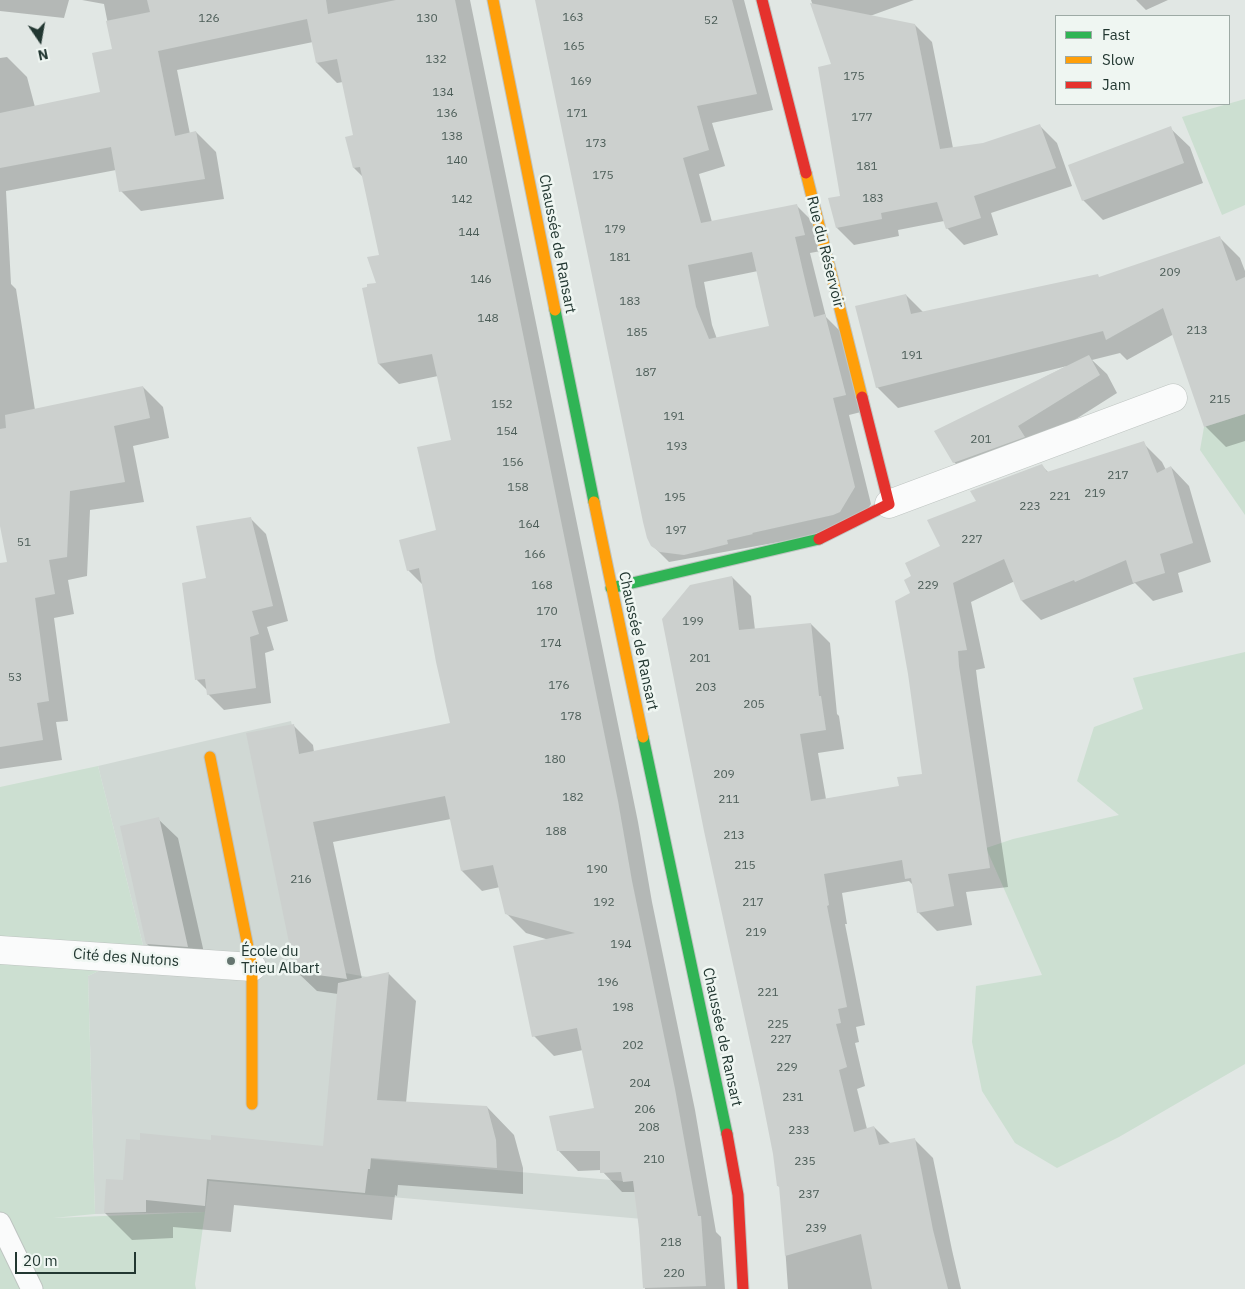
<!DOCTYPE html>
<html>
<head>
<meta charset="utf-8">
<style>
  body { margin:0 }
  #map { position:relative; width:1245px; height:1289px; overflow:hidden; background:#e1e7e4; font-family:"IBM Plex Sans",sans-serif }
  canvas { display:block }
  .legend { position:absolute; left:1055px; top:15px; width:175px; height:90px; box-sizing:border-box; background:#eff6f2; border:1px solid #9daaa5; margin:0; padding:6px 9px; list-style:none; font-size:15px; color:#223731 }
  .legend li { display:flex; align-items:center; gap:10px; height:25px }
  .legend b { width:25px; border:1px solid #9daaa5 }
  .north { position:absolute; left:15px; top:15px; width:50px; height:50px; -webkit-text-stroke:4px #eff6f2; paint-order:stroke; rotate:168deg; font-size:14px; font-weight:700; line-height:20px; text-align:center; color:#223731 }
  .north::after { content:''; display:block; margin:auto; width:18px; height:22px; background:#223731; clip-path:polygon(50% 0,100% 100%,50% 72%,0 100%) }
  .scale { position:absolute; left:15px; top:1252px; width:121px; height:22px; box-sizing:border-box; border:2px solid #223731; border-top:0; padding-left:6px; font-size:15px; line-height:18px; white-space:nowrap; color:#223731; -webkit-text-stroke:4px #eff6f2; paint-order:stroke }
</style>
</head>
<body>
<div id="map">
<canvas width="1245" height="1289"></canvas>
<ul class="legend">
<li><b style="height:6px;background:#30b455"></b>Fast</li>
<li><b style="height:6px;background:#ff9f0a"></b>Slow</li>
<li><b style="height:6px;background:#e5322d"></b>Jam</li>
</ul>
<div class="north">N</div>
<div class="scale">20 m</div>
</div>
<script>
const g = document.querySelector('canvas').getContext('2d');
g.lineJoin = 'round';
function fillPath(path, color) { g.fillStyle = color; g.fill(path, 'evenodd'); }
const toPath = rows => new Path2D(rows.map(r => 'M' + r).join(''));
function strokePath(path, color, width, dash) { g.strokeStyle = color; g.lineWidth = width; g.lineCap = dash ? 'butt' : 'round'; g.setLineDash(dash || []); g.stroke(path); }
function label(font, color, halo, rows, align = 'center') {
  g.font = font + ' "IBM Plex Sans",sans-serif'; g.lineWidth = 5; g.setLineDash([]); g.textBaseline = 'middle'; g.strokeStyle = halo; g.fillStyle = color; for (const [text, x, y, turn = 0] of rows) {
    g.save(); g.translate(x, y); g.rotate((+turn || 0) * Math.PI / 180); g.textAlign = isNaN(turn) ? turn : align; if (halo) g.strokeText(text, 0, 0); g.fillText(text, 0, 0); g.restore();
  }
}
fillPath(toPath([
  [291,721,345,973,385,980,371,1159,623,1181,661,1179,654,1220,209,1181,205,1212,95,1214,88,976,144,949,98,766]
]), '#d0d8d4');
fillPath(toPath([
  [1245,99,1245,205,1222,215,1182,117],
  [1245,414,1245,515,1200,450,1204,427],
  [1245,652,1245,1064,1119,1137,1057,1168,1015,1143,982,1091,972,1042,976,986,1042,975,986,848,1013,839,1119,815,1077,781,1094,727,1143,709,1133,678],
  [98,766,144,949,88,976,95,1214,53,1218,205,1212,195,1284,196,1289,0,1289,0,787]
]), '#ccdfd1');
fillPath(toPath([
  [0,0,69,0,64,18,0,11],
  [82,0,470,0,638,822,652,902,695,1110,716,1232,721,1237,725,1289,645,1289,636,1192,622,1192,601,1170,578,1171,558,1150,595,1109,583,1050,554,1056,534,1036,549,940,526,933,506,913,500,887,482,891,462,871,451,819,333,842,362,979,389,974,416,1001,406,1103,487,1107,514,1135,523,1168,523,1194,398,1185,397,1196,395,1195,392,1220,234,1205,231,1232,173,1227,173,1238,132,1240,105,1213,125,1181,212,1141,324,1147,338,994,317,991,296,971,293,725,313,745,314,752,452,724,423,585,408,570,438,531,452,441,438,376,399,384,379,364,363,289,377,284,380,256,363,177,354,168,355,136,343,82,337,83,317,63,313,42,177,70,190,134,196,132,216,152,224,199,141,211,121,191,116,170,6,191,11,284,16,289,35,410,143,387,163,407,169,438,133,446,144,502,90,510,87,576,68,580,74,614,54,618,68,721,56,722,62,760,0,769,0,564,8,563,0,519,0,58,7,57,27,77,35,107,101,93,113,50,104,4],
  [537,0,744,0,773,110,712,123,725,166,699,174,712,222,797,206,813,222,821,251,810,253,826,317,841,332,861,412,849,415,871,504,856,528,669,562,652,545],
  [758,271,771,327,717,339,712,325,704,282],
  [811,0,914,0,870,16,915,25,932,42,953,148,984,144,1040,126,1057,143,1072,186,991,213,998,235,964,245,947,228,944,221,898,230,899,236,854,245,837,228,841,197,833,65],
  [1136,0,1168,0,1146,10],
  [1170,128,1190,147,1203,183,1103,220,1083,200],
  [1219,237,1240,258,1245,271,1245,441,1226,447,1205,426,1174,334,1127,360,1120,353,1092,360,1107,374,1117,393,1035,445,973,481,954,462,936,432,1067,366,898,408,877,387,906,295,924,313,1100,278],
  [1143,443,1162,462,1166,470,1171,467,1189,486,1211,562,1178,573,1183,592,1153,601,1135,583,1041,620,1022,601,1015,581,971,602,985,668,976,670,978,686,1008,887,966,892,972,925,937,931,918,912,914,886,909,881,842,893,847,924,845,924,865,1025,856,1027,859,1042,855,1043,865,1086,857,1089,867,1129,874,1127,891,1144,914,1139,933,1158,952,1250,961,1289,788,1289,781,1188,778,1186,732,577,751,596,755,630,811,624,830,643,837,714,839,716,844,749,818,753,826,799,900,787,924,775,912,593,913,576,942,547,978,502,1041,465,1049,473],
  [250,518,266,534,288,621,267,627,274,650,265,653,271,703,224,710,208,694,208,691,197,680,207,579],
  [158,819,178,838,207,966,167,963,147,944]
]), '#0003');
fillPath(toPath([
  [147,0,326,0,328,14,396,0,455,0,618,801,632,881,675,1089,698,1216,701,1216,706,1286,643,1288,639,1229,633,1181,623,1182,621,1172,600,1173,600,1151,557,1151,549,1116,594,1108,577,1028,532,1037,513,946,575,933,505,914,493,865,461,871,445,796,313,822,347,979,295,972,246,733,294,724,299,754,450,723,436,662,419,568,407,571,399,540,436,530,417,447,451,440,432,354,378,364,362,288,367,287,367,284,376,283,367,257,379,255,360,167,353,168,345,137,353,135,337,59,316,63,307,19,158,51,175,136,196,131,205,179,119,192,111,147,0,168,0,113,100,92,92,53,112,49,106,21,150,12],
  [535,0,732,0,757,94,697,106,709,150,683,158,701,223,797,204,805,235,795,237,805,280,814,317,825,314,846,395,833,398,855,487,840,512,833,515,752,533,753,534,727,540,728,544,684,555,660,552,651,546,647,538,643,522],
  [752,252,769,326,709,339,696,307,688,265],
  [810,3,915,24,940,149,983,143,1040,124,1056,168,974,196,981,218,946,229,937,202,881,213,882,219,836,228,828,198,840,196,818,67,831,64],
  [1171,126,1184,163,1082,201,1068,165],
  [1220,236,1236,281,1245,277,1245,414,1204,427,1163,308,1106,340,1103,331,876,388,855,306,906,294,911,314,1098,274,1099,277],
  [1089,355,1100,375,1018,426,1025,437,953,463,934,431],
  [143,386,150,418,114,426,125,482,70,491,67,557,49,560,55,594,35,598,49,701,37,703,43,740,0,747,0,563,7,562,0,526,0,429,6,428,5,415],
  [1144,441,1157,473,1171,466,1193,543,1160,554,1165,573,1133,583,1126,560,1075,582,1074,580,1021,601,1004,559,953,583,967,650,958,651,959,666,990,868,948,874,954,906,917,913,911,878,905,879,902,860,824,874,829,905,827,906,847,1007,838,1009,841,1023,836,1024,847,1067,839,1070,854,1132,874,1126,879,1145,915,1138,933,1230,948,1289,872,1289,861,1234,785,1256,779,1186,777,1186,773,1154,760,1088,704,831,662,619,690,585,732,576,739,630,811,623,819,696,821,696,826,730,800,734,811,801,899,786,897,777,922,774,908,674,895,601,910,593,904,580,911,576,905,563,940,546,927,520,976,501,970,491,1042,464,1047,472],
  [251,517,273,606,252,611,259,634,250,637,256,688,207,695,205,679,195,680,182,583,206,578,196,526],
  [159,817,188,947,146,944,120,826],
  [389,972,377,1100,487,1106,496,1140,497,1168,371,1158,370,1169,368,1169,365,1193,207,1179,205,1206,146,1200,146,1212,104,1213,106,1179,123,1180,126,1139,140,1140,140,1133,211,1140,211,1135,323,1146,338,983]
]), '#ccd0ce');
const lane = toPath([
  [0,1223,32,1289]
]);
const street = toPath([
  [889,504,1173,398],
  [0,950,252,967]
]);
const fast = toPath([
  [555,310,594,502],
  [611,588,819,539],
  [643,737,727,1134]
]);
const slow = toPath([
  [493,0,555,310],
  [806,173,862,397],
  [594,502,643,737],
  [210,757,252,967,252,1104]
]);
const jam = toPath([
  [762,0,806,173],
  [819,539,889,504,862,397],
  [727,1134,738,1195,743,1289]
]);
strokePath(lane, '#bec4c1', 23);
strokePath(street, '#bec4c1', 29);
strokePath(fast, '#bec4c1', 13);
strokePath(slow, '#bec4c1', 13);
strokePath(jam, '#bec4c1', 13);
strokePath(lane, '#fafbfb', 21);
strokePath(street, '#fafbfb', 28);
strokePath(fast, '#30b455', 11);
strokePath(slow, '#ff9f0a', 11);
strokePath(jam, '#e5322d', 11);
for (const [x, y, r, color] of [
  [231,961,5,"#657570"]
]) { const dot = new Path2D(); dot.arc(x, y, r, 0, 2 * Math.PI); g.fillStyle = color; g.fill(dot); strokePath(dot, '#eff6f2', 2); }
label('12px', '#4c5d58', null, [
  ["163",573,18],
  ["126",209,19],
  ["130",427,19],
  ["52",711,21],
  ["165",574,47],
  ["132",436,60],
  ["175",854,77],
  ["169",581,82],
  ["134",443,93],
  ["136",447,114],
  ["171",577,114],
  ["177",862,118],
  ["138",452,137],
  ["173",596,144],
  ["140",457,161],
  ["181",867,167],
  ["175",603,176],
  ["183",873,199],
  ["142",462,200],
  ["179",615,230],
  ["144",469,233],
  ["181",620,258],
  ["209",1170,273],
  ["146",481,280],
  ["183",630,302],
  ["148",488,319],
  ["213",1197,331],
  ["185",637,333],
  ["191",912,356],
  ["187",646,373],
  ["215",1220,400],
  ["152",502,405],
  ["191",674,417],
  ["154",507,432],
  ["201",981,440],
  ["193",677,447],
  ["156",513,463],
  ["217",1118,476],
  ["158",518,488],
  ["219",1095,494],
  ["221",1060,497],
  ["195",675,498],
  ["223",1030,507],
  ["164",529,525],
  ["197",676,531],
  ["227",972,540],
  ["51",24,543],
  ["166",535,555],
  ["168",542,586],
  ["229",928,586],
  ["170",547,612],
  ["199",693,622],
  ["174",551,644],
  ["201",700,659],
  ["53",15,678],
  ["176",559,686],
  ["203",706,688],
  ["205",754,705],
  ["178",571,717],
  ["180",555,760],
  ["209",724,775],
  ["182",573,798],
  ["211",729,800],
  ["188",556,832],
  ["213",734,836],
  ["215",745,866],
  ["190",597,870],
  ["216",301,880],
  ["192",604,903],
  ["217",753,903],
  ["219",756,933],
  ["194",621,945],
  ["196",608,983],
  ["221",768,993],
  ["198",623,1008],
  ["225",778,1025],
  ["227",781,1040],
  ["202",633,1046],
  ["229",787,1068],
  ["204",640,1084],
  ["231",793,1098],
  ["206",645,1110],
  ["208",649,1128],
  ["233",799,1131],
  ["210",654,1160],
  ["235",805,1162],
  ["237",809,1195],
  ["239",816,1229],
  ["218",671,1243],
  ["220",674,1274]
]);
label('15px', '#223731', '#eff6f2', [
  ["Chaussée de Ransart",557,244,79],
  ["Rue du Réservoir",825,252,76],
  ["Chaussée de Ransart",638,641,78],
  ["Cité des Nutons",126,958,4],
  ["Chaussée de Ransart",722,1037,78]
]);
label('15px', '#223731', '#eff6f2', [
  ["École du",241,952],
  ["Trieu Albart",241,969]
], 'left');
</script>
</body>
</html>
